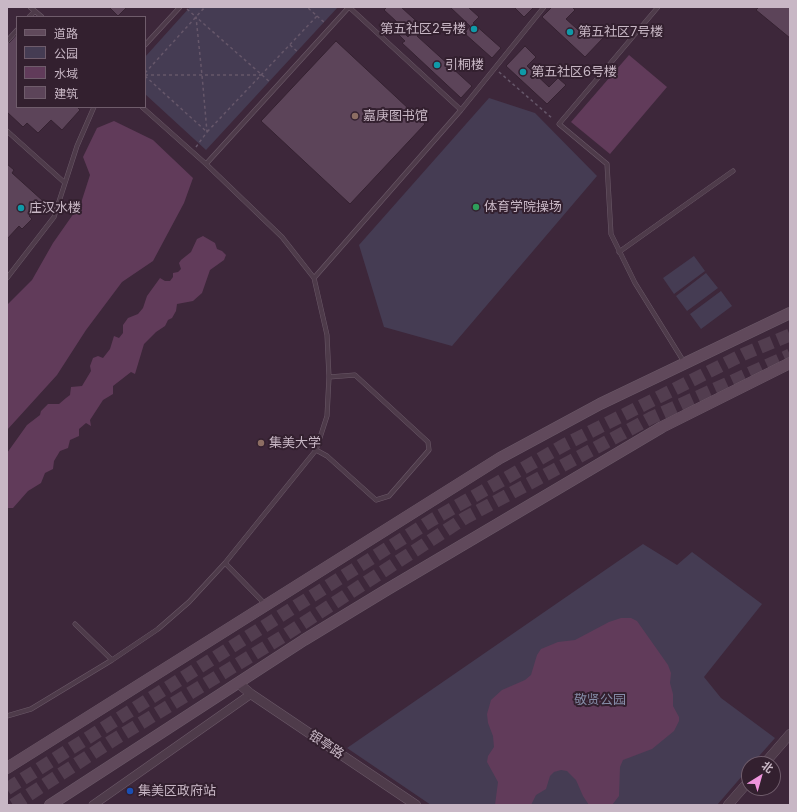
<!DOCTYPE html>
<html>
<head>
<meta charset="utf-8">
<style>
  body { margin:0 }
  #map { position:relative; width:797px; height:812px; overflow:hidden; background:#3d273a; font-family:Inter,"Noto Sans SC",sans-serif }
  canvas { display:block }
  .frame { position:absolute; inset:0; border:8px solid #c8b7c5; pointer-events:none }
  .legend { position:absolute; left:16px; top:16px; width:130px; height:92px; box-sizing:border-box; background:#33202f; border:1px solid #6f5c6b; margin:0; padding:5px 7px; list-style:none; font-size:12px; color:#c8b7c5 }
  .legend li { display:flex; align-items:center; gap:8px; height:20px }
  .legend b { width:20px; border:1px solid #6f5c6b }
  .north { position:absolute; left:741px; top:756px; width:40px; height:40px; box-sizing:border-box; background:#33202f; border:1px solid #6f5c6b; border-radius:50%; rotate:37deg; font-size:11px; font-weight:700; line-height:16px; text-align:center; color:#c8b7c5 }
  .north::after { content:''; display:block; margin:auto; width:14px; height:18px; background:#ef95dd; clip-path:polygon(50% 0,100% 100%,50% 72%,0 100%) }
</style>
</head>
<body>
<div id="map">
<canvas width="797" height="812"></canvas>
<div class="frame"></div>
<ul class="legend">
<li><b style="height:5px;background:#60495b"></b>道路</li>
<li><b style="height:11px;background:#453c53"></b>公园</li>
<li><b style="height:11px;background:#613b5a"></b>水域</li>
<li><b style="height:11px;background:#5c4459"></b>建筑</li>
</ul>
<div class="north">北</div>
</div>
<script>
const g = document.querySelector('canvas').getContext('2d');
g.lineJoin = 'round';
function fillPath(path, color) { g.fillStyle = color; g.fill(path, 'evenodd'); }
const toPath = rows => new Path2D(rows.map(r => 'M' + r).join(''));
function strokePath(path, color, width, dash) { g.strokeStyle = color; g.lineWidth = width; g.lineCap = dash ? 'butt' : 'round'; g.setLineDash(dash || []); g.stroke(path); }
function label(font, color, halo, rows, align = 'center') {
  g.font = font + ' Inter,"Noto Sans SC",sans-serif'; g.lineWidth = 4; g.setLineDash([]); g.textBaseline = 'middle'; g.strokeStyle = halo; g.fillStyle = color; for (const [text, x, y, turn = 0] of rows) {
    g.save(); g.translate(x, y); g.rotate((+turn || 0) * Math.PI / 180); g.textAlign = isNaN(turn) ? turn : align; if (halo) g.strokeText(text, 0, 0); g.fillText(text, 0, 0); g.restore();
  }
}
fillPath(toPath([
  [190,7,338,7,206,150,145,94,145,57],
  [489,98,535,113,597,176,452,346,384,327,359,245],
  [694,256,705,271,674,294,663,278],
  [706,273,718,288,687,311,676,296],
  [721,291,732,306,701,329,690,314],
  [643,544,677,565,692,552,762,604,704,677,721,698,775,738,752,764,749,764,749,768,717,805,431,805,347,748]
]), '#453c53');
fillPath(toPath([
  [629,55,667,87,610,154,571,122],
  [114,121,153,140,193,178,184,203,153,261,122,282,86,330,57,375,7,430,7,305,32,280,53,243,81,203,90,175,83,157,97,128],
  [203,236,215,243,217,249,222,251,226,255,224,260,210,270,202,293,193,301,177,304,176,311,172,318,168,320,165,326,156,332,144,344,135,374,131,372,113,386,113,394,103,400,90,420,91,426,86,423,79,429,79,436,70,440,68,448,60,451,54,461,53,469,45,473,41,483,28,491,13,508,7,508,7,453,27,425,40,415,41,411,48,404,59,404,66,398,70,395,71,387,82,386,91,371,90,366,93,358,98,356,103,358,110,349,114,336,119,338,123,333,123,325,128,318,138,314,143,308,147,296,160,278,165,281,170,281,173,277,173,273,178,272,181,269,179,263,181,260,191,252,197,239],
  [621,618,631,618,637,621,668,665,671,673,670,683,673,694,673,706,679,717,679,721,674,731,652,749,623,760,620,767,619,796,612,805,589,805,583,796,576,780,567,771,561,770,554,772,550,776,546,789,536,795,531,805,495,805,498,782,487,762,488,756,494,747,493,736,488,723,487,714,491,700,502,690,525,680,531,675,537,655,541,649,558,642,575,640,609,622]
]), '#613b5a');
const building = toPath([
  [109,7,127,7,118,16,109,7],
  [387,7,401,7,424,28,417,36,472,86,461,98,402,43,405,41,399,35,402,31,408,37,410,34,384,10,387,7],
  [450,7,468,7,479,17,473,23,501,48,492,58,464,33,470,26,450,7],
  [514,7,534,7,524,17,514,7],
  [552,7,572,7,575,10,566,19,586,37,595,28,604,37,585,57,542,17,552,7],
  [759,7,790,7,790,38,756,10,759,7],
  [17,34,17,107,77,107,80,110,62,130,51,120,38,133,27,123,23,127,7,112,7,41,9,43,17,34],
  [336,41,425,124,350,204,261,121,336,41],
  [525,46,536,57,527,66,549,87,558,78,566,85,547,104,506,66,525,46],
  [7,164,14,170,12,173,43,201,29,216,32,219,22,229,19,226,7,239,7,164]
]);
fillPath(building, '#5c4459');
strokePath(building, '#352231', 1);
strokePath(toPath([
  [7,789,432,520,566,444,744,354,790,335],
  [13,805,115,739,282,637,465,518,651,418,790,355]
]), '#523d4f', 13, [13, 6]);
const service = toPath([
  [30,7,42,17],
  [349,7,461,110],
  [658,7,559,124,607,164,611,234,635,283,684,362],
  [29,17,35,11],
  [7,41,17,30],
  [145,45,180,7],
  [7,131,65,183],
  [206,164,349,7],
  [619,252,733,171],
  [7,278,54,217,77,146,94,107],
  [314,278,461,110,544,7],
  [316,450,327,456,376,500,389,496,429,450,428,442,355,375,329,377],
  [225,563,265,604],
  [75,624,112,660],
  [7,716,31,709,112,660,158,629,189,602,225,563,316,450,327,416,329,377,327,335,314,278,282,237,206,164,142,107]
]);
const minor = toPath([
  [93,805,251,694]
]);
const tertiary = toPath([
  [238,683,251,694,416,805],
  [764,764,790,734],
  [728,805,749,781]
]);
const secondary = toPath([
  [7,768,500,458,600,404,790,313],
  [50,805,304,640,388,589,662,427,790,363]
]);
strokePath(service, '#6b5968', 5);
strokePath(minor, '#6b5968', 9);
strokePath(tertiary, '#6b5968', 10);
strokePath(secondary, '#6b5968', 12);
strokePath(toPath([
  [187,9,196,17],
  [317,16,325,23],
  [290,45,299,53],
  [499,72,553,119],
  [145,73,205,7],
  [145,75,262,75,196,17,202,75,207,132,196,147],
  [262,75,271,83],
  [145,76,207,132,317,16,307,7]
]), '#66576a', 1.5, [3, 3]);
strokePath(service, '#4e3b4a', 4);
strokePath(minor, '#4e3b4a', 8);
strokePath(tertiary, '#4e3b4a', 9);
strokePath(secondary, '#60495b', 11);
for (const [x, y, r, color] of [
  [474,29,4,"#0f9aa8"],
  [570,32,4,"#0f9aa8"],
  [437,65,4,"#0f9aa8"],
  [523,72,4,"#0f9aa8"],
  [355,116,4,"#8d6e63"],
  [476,207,4,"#2e9e5b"],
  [21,208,4,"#0f9aa8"],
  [261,443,4,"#8d6e63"],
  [130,791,4,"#1a4fb4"]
]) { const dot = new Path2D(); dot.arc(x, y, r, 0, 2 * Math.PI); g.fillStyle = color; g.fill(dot); strokePath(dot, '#33202f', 1.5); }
label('13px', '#c8b7c5', '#33202f', [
  ["第五社区2号楼",466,29,"right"],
  ["第五社区7号楼",578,32],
  ["引桐楼",445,65],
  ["第五社区6号楼",531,72],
  ["嘉庚图书馆",363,116],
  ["体育学院操场",484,207],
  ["庄汉水楼",29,208],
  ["集美大学",269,443],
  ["集美区政府站",138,791]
], 'left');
label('13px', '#858ca7', '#33202f', [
  ["敬贤公园",600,700]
]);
label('13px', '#c8b7c5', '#33202f', [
  ["银亭路",326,745,34]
]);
</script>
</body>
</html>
